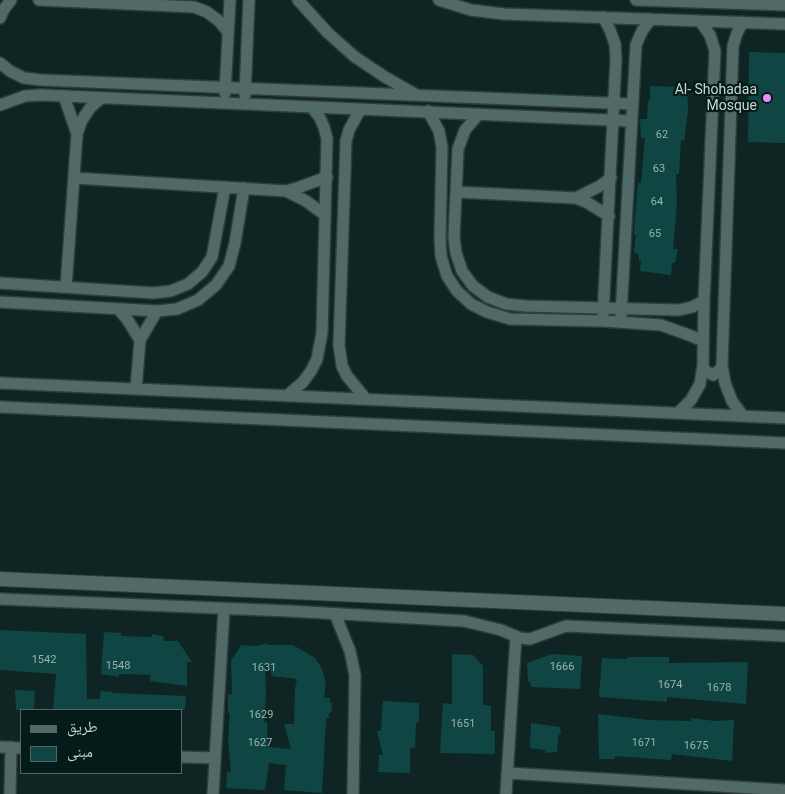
<!DOCTYPE html>
<html>
<head>
<meta charset="utf-8">
<style>
  body { margin:0 }
  #map { position:relative; width:785px; height:794px; overflow:hidden; background:#0e2524; font-family:Roboto,"Noto Naskh Arabic",sans-serif }
  canvas { display:block }
  .legend { position:absolute; left:20px; top:709px; width:162px; height:65px; box-sizing:border-box; background:#041b1a; border:1px solid #536665; margin:0; padding:6px 9px; list-style:none; font-size:15px; color:#c9d7d6 }
  .legend li { display:flex; align-items:center; gap:10px; height:25px }
  .legend b { width:25px; border:1px solid #536665 }
</style>
</head>
<body>
<div id="map">
<canvas width="785" height="794"></canvas>
<ul class="legend">
<li><b style="height:6px;background:#516a68"></b>طريق</li>
<li><b style="height:14px;background:#0f4644"></b>مبنى</li>
</ul>
</div>
<script>
const g = document.querySelector('canvas').getContext('2d');
g.lineJoin = 'round';
function fillPath(path, color) { g.fillStyle = color; g.fill(path, 'evenodd'); }
const toPath = rows => new Path2D(rows.map(r => 'M' + r).join(''));
function strokePath(path, color, width, dash) { g.strokeStyle = color; g.lineWidth = width; g.lineCap = dash ? 'butt' : 'round'; g.setLineDash(dash || []); g.stroke(path); }
function label(font, color, halo, rows, align = 'center') {
  g.font = font + ' Roboto,sans-serif'; g.lineWidth = 4.5; g.setLineDash([]); g.textBaseline = 'middle'; g.strokeStyle = halo; g.fillStyle = color; for (const [text, x, y, turn = 0] of rows) {
    g.save(); g.translate(x, y); g.rotate((+turn || 0) * Math.PI / 180); g.textAlign = isNaN(turn) ? turn : align; if (halo) g.strokeText(text, 0, 0); g.fillText(text, 0, 0); g.restore();
  }
}
fillPath(toPath([
  [749,52,785,53,785,143,748,142],
  [650,86,687,87,688,111,684,141,681,140,679,174,676,174,677,203,673,249,678,249,675,263,672,263,671,275,640,271,641,261,639,261,639,255,634,252,636,235,634,235,635,216,638,183,641,183,645,138,641,138,640,119,647,119,648,101,650,100],
  [0,630,86,634,87,699,100,699,101,691,112,692,112,693,186,696,185,710,53,710,56,674,0,670],
  [104,632,121,633,121,636,152,637,152,634,163,636,164,641,178,641,192,662,187,662,187,686,150,681,150,675,119,674,119,677,101,674],
  [267,643,267,645,293,645,315,658,321,667,326,682,324,698,330,698,330,703,332,703,331,713,329,713,329,718,326,718,322,793,284,790,286,765,269,763,265,790,226,788,227,772,231,772,228,741,230,713,228,713,228,694,232,694,231,661,241,645,257,646],
  [265,665,269,665,272,676,297,679,295,689,294,724,284,724,291,749,268,747,267,722,264,722,266,695],
  [452,654,473,655,483,666,483,705,491,706,491,731,495,731,495,754,440,753,443,703,452,704],
  [552,654,582,656,580,689,531,687,530,682,528,681,527,663],
  [627,657,669,657,669,663,748,662,746,704,667,697,667,702,599,697,602,658,627,659],
  [15,690,35,691,34,710,16,710],
  [383,701,419,703,419,723,416,723,415,748,410,748,410,773,378,772,379,755,383,755,377,731,381,731],
  [598,714,649,720,691,721,691,718,715,721,734,720,732,761,672,754,671,760,615,756,615,759,599,759],
  [531,723,560,727,561,733,558,736,557,752,545,753,545,750,530,748]
]), '#0f4644');
const minor = toPath([
  [39,0,194,7,207,12,219,21,228,32],
  [298,0,328,33,355,57,385,77,415,94],
  [439,0,471,10,504,14,785,24],
  [636,0,785,5],
  [603,17,610,30,615,44,616,59,603,315],
  [0,18,4,9,11,0],
  [0,63,10,71,24,78,41,80,632,104],
  [225,93,230,0],
  [245,95,249,0],
  [64,96,77,134],
  [0,105,25,96,41,95,631,121],
  [360,110,349,130,346,141,339,345,342,366,347,376,366,399],
  [428,111,439,131,442,147,440,238,441,256,447,276,457,291,471,304,487,312,510,319,602,321,661,325,689,335,703,341],
  [479,114,465,130,458,149,454,237,456,253,462,271,473,286,488,297,506,304,526,306,679,310,692,307,704,301],
  [74,178,286,191,300,187,327,177],
  [286,191,306,201,325,215],
  [457,192,576,198,588,203,609,216],
  [576,198,600,186,611,178],
  [0,283,153,293,171,291,188,284,202,272,212,257,225,187],
  [66,287,77,134,82,120,90,108,101,98],
  [0,302,157,311,177,309,198,300,216,285,229,266,235,243,244,188],
  [118,309,127,319,140,340],
  [621,315,636,45,642,31,651,19],
  [703,365,704,370,713,375,721,369,722,365],
  [0,383,785,418],
  [136,389,140,340,157,311],
  [287,396,303,382,311,371,317,359,322,333,327,139,324,127,319,116,311,107],
  [0,407,785,443],
  [678,413,691,400,700,384,703,365,704,301,715,51,710,35,700,21],
  [743,416,732,401,725,383,722,365,733,46,737,33,743,22],
  [0,599,289,611,464,621,501,630,520,638,530,639,566,626,785,636],
  [335,614,350,651,355,675,353,794],
  [0,747,21,748],
  [181,757,215,758],
  [507,773,785,790],
  [10,794,11,747],
  [213,794,224,609],
  [506,794,516,636]
]);
const tertiary = toPath([
  [0,579,785,614]
]);
strokePath(minor, '#303d3d', 14);
strokePath(tertiary, '#303d3d', 16);
strokePath(minor, '#516a68', 11);
strokePath(tertiary, '#516a68', 14);
for (const [x, y, r, color] of [
  [767,98,5,"#eb8dfc"]
]) { const dot = new Path2D(); dot.arc(x, y, r, 0, 2 * Math.PI); g.fillStyle = color; g.fill(dot); strokePath(dot, '#041b1a', 2); }
label('11px', '#9ab3b2', null, [
  ["62",662,135],
  ["63",659,169],
  ["64",657,202],
  ["65",655,234],
  ["1542",44,660],
  ["1548",118,666],
  ["1666",562,667],
  ["1631",264,668],
  ["1674",670,685],
  ["1678",719,688],
  ["1629",261,715],
  ["1651",463,724],
  ["1627",260,743],
  ["1671",644,743],
  ["1675",696,746]
]);
label('14px', '#c9d7d6', '#041b1a', [
  ["Al- Shohadaa",757,90],
  ["Mosque",757,106]
], 'right');
</script>
</body>
</html>
